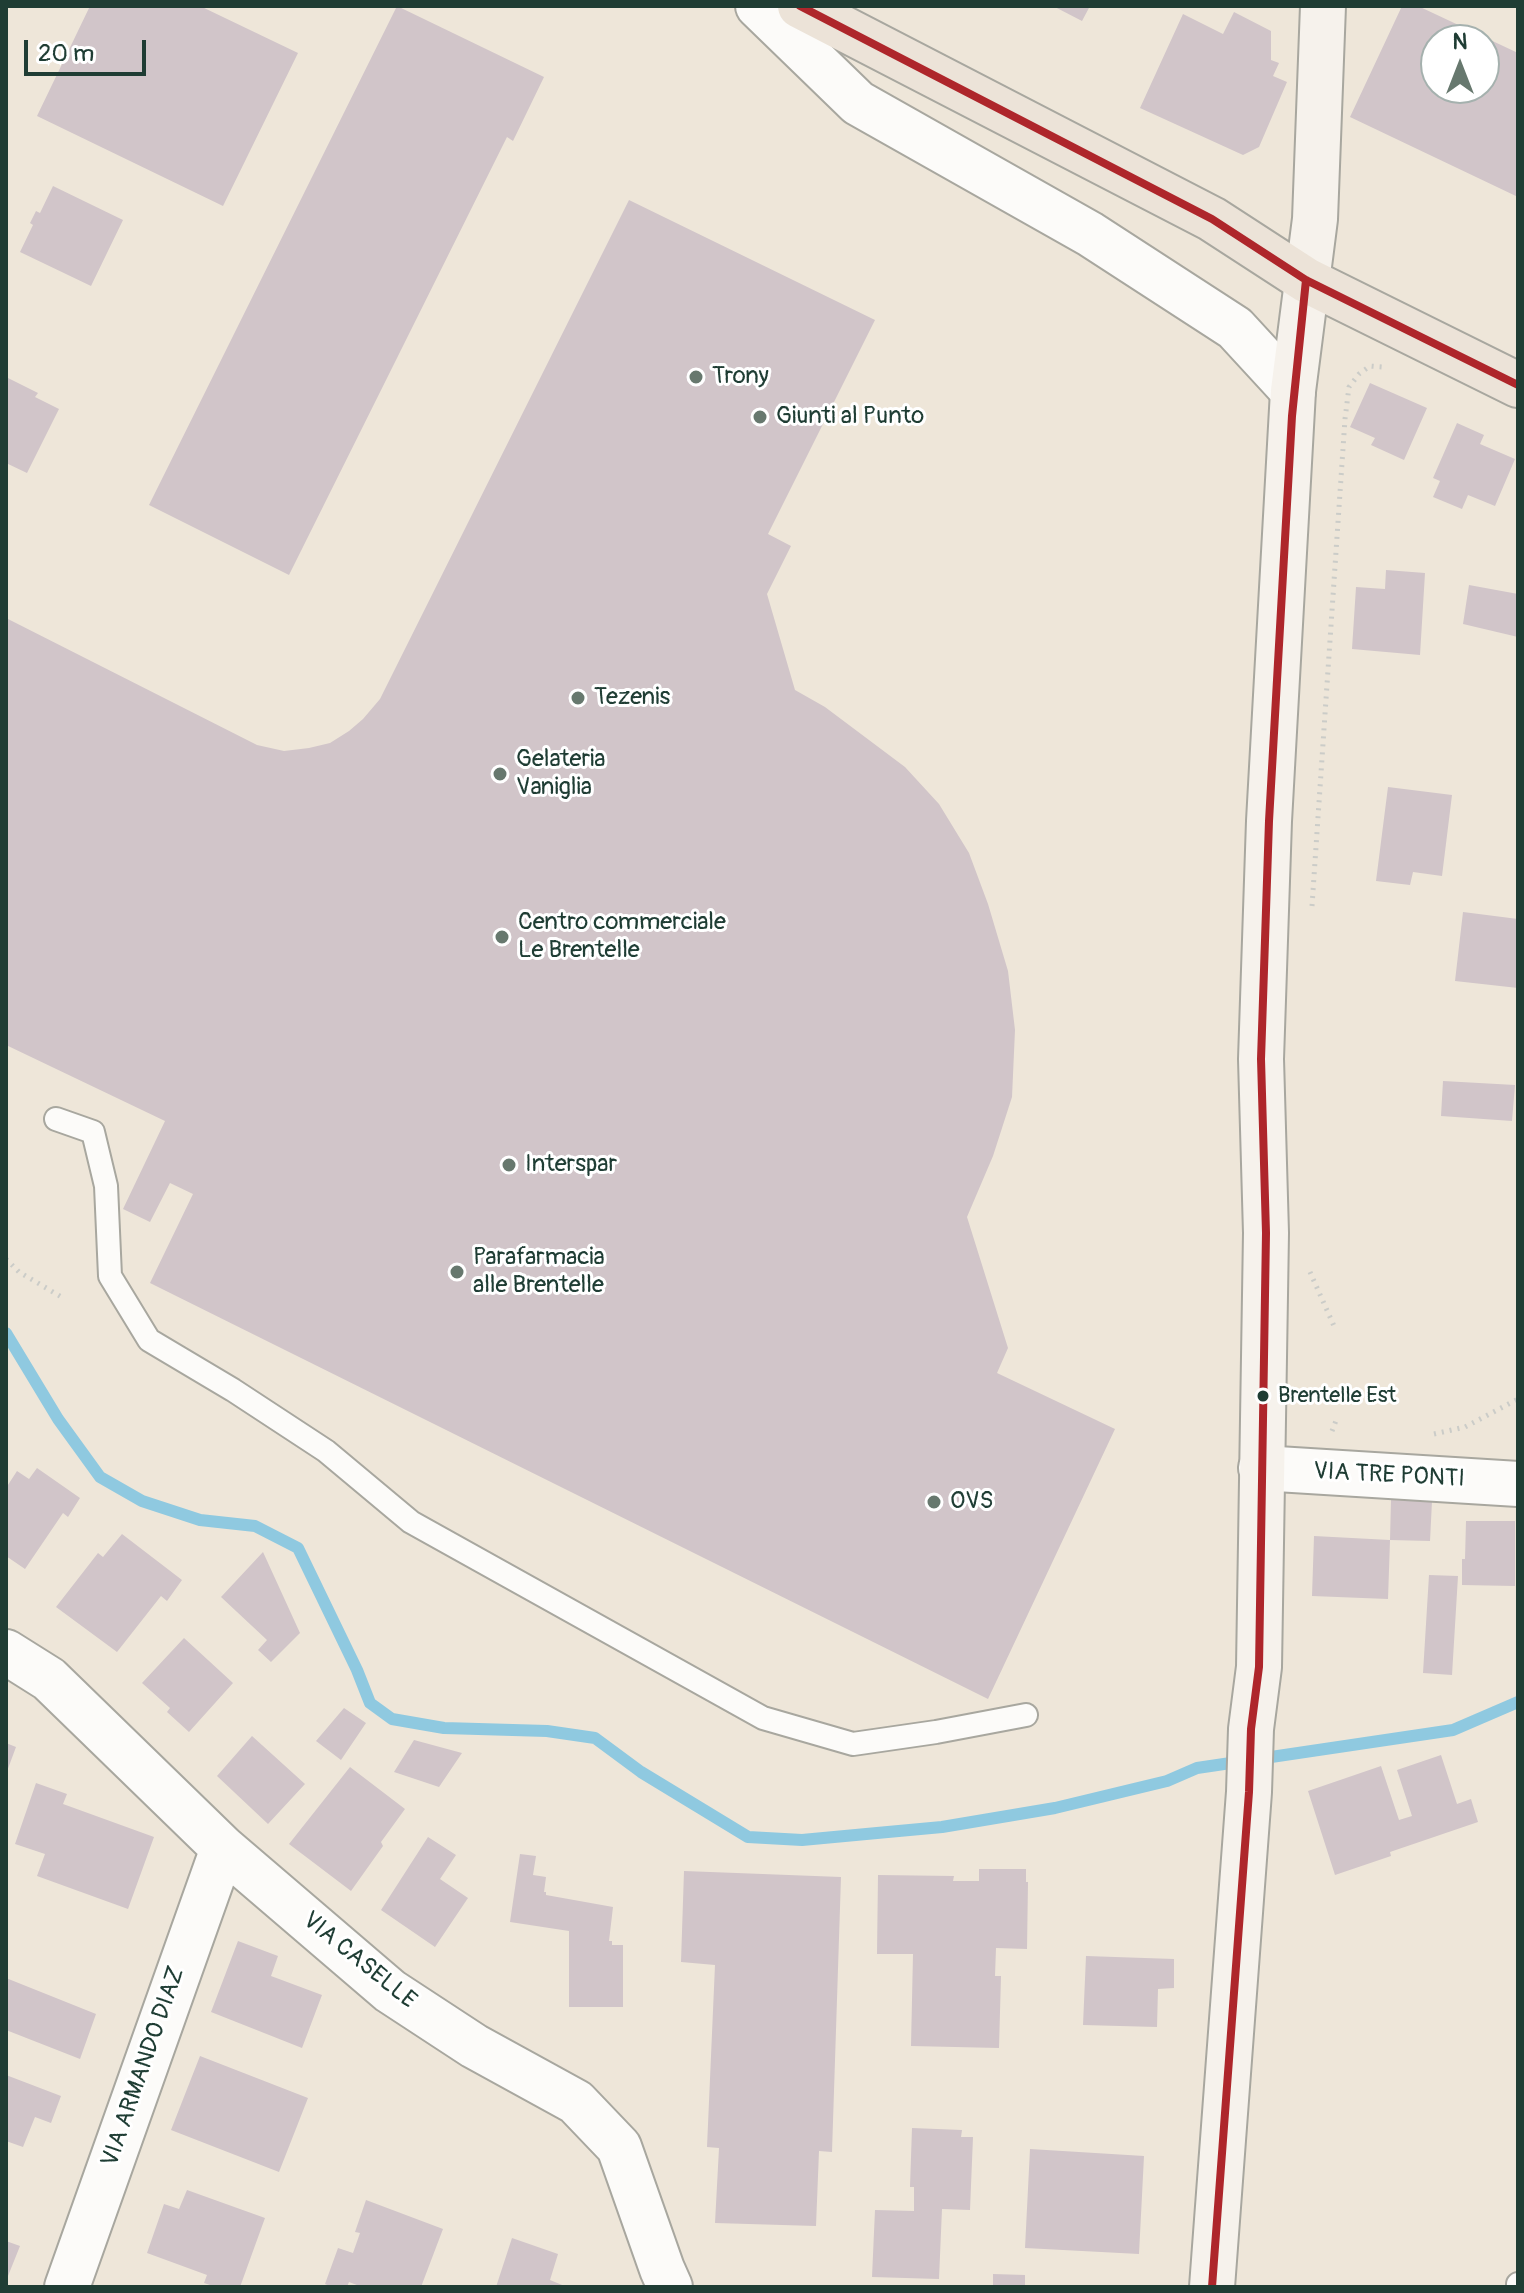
<!DOCTYPE html>
<html>
<head>
<meta charset="utf-8">
<style>
  body { margin:0 }
  #map { position:relative; width:1524px; height:2293px; overflow:hidden; background:#eee6d9; font-family:Pangolin,sans-serif }
  canvas { display:block }
  .frame { position:absolute; inset:0; border:8px solid #1f3d34; pointer-events:none }
  .north { position:absolute; left:1420px; top:24px; width:80px; height:80px; box-sizing:border-box; background:#fff; border:2px solid #a5b1ae; border-radius:50%; rotate:0deg; font-size:22px; font-weight:700; line-height:32px; text-align:center; color:#1f3d34 }
  .north::after { content:''; display:block; margin:auto; width:28px; height:36px; background:#67786e; clip-path:polygon(50% 0,100% 100%,50% 72%,0 100%) }
  .scale { position:absolute; left:24px; top:40px; width:122px; height:36px; box-sizing:border-box; border:4px solid #1f3d34; border-top:0; padding-left:10px; font-size:24px; line-height:28px; white-space:nowrap; color:#1f3d34; -webkit-text-stroke:6px #fff; paint-order:stroke }
</style>
</head>
<body>
<div id="map">
<canvas width="1524" height="2293"></canvas>
<div class="frame"></div>
<div class="north">N</div>
<div class="scale">20 m</div>
</div>
<script>
const g = document.querySelector('canvas').getContext('2d');
g.lineJoin = 'round';
const toPath = rows => new Path2D(rows.map(r => 'M' + r).join(''));
function strokePath(path, color, width, dash) { g.strokeStyle = color; g.lineWidth = width; g.lineCap = dash ? 'butt' : 'round'; g.setLineDash(dash || []); g.stroke(path); }
function fillPath(path, color) { g.fillStyle = color; g.fill(path, 'evenodd'); }
function label(font, color, halo, rows, align = 'center') {
  g.font = font + ' Pangolin,sans-serif'; g.lineWidth = 6; g.setLineDash([]); g.textBaseline = 'middle'; g.strokeStyle = halo; g.fillStyle = color; for (const [text, x, y, turn = 0] of rows) {
    g.save(); g.translate(x, y); g.rotate((+turn || 0) * Math.PI / 180); g.textAlign = isNaN(turn) ? turn : align; if (halo) g.strokeText(text, 0, 0); g.fillText(text, 0, 0); g.restore();
  }
}
strokePath(toPath([
  [6,1333,58,1419,100,1477,142,1501,200,1520,255,1526,298,1548,357,1670,370,1703,392,1719,444,1728,547,1731,595,1738,641,1772,748,1837,802,1840,877,1833,942,1827,1055,1808,1167,1781,1197,1768,1453,1730,1518,1702]
]), '#8fc9e0', 12);
fillPath(toPath([
  [90,6,200,6,298,53,223,206,37,116],
  [397,6,544,77,513,141,507,137,289,575,149,505],
  [1053,6,1090,6,1082,21],
  [1402,6,1418,6,1518,53,1518,197,1350,117],
  [1436,40,1484,40,1484,88,1436,88],
  [1234,12,1271,31,1271,60,1279,63,1273,76,1287,82,1259,147,1243,155,1140,108,1183,14,1223,34],
  [53,186,123,220,91,286,20,252,33,225,30,223,36,211,40,213],
  [629,200,875,320,768,534,791,546,767,594,795,690,825,707,905,767,939,804,969,853,988,904,1008,971,1015,1030,1012,1097,993,1156,967,1217,1008,1348,997,1373,1115,1429,988,1699,150,1283,193,1194,170,1183,150,1222,123,1209,165,1121,6,1045,6,618,257,745,284,751,309,748,330,743,349,731,363,719,380,699],
  [6,377,38,393,35,397,59,409,27,473,6,463],
  [1370,383,1427,408,1404,460,1371,445,1375,438,1350,427],
  [1457,423,1484,435,1480,444,1515,459,1495,506,1468,495,1462,509,1433,497,1440,481,1433,478],
  [1386,570,1425,573,1420,655,1352,649,1356,587,1385,589],
  [1469,585,1518,594,1518,637,1463,624],
  [1388,787,1452,795,1442,876,1413,872,1410,885,1376,881],
  [1463,912,1518,919,1518,988,1455,981],
  [1443,1081,1515,1085,1512,1121,1441,1116],
  [37,1468,80,1498,68,1517,63,1513,25,1569,6,1556,6,1488,17,1471,29,1479],
  [1391,1500,1432,1501,1430,1541,1390,1540],
  [1466,1521,1515,1521,1515,1586,1462,1585,1462,1559,1465,1559],
  [122,1534,182,1580,167,1601,161,1596,117,1652,56,1607,98,1553,103,1557],
  [1314,1536,1390,1540,1388,1599,1312,1596],
  [263,1552,300,1633,271,1662,258,1650,267,1640,221,1597],
  [1429,1575,1458,1576,1452,1675,1423,1673],
  [184,1638,233,1683,189,1732,167,1712,170,1708,142,1683],
  [344,1708,366,1723,341,1760,316,1741],
  [252,1736,305,1784,268,1824,217,1776],
  [414,1740,462,1753,439,1787,394,1772],
  [6,1743,16,1747,6,1774],
  [1441,1755,1457,1804,1471,1799,1478,1822,1390,1852,1391,1856,1335,1875,1308,1791,1381,1766,1399,1820,1412,1816,1397,1770],
  [350,1767,405,1809,381,1842,383,1846,351,1891,289,1844],
  [36,1783,67,1794,63,1804,154,1837,128,1909,37,1876,45,1854,15,1844],
  [428,1837,456,1855,440,1879,468,1898,435,1947,381,1910],
  [520,1854,536,1856,533,1875,546,1877,544,1892,546,1892,546,1895,613,1907,609,1941,612,1941,612,1945,623,1945,623,2007,569,2007,569,1931,510,1922],
  [979,1869,1026,1869,1026,1882,1028,1882,1027,1949,996,1948,995,1976,1001,1976,999,2048,911,2046,913,1954,877,1954,878,1875,954,1876,953,1881,979,1881],
  [684,1871,841,1877,832,2152,819,2151,816,2226,715,2223,719,2148,707,2147,715,1965,681,1962],
  [238,1941,278,1956,271,1976,322,1995,302,2048,211,2012],
  [1086,1956,1174,1959,1174,1988,1158,1989,1157,2027,1083,2025],
  [6,1978,96,2014,80,2059,6,2030],
  [200,2056,308,2098,279,2172,171,2130],
  [6,2075,61,2096,51,2123,35,2117,23,2147,6,2141],
  [912,2128,962,2130,961,2137,973,2137,970,2210,942,2209,939,2279,872,2277,875,2210,914,2211,914,2187,910,2187],
  [1030,2149,1144,2156,1139,2254,1025,2248],
  [187,2190,265,2218,240,2287,216,2287,204,2283,207,2275,147,2253,164,2204,179,2209],
  [366,2200,443,2229,421,2287,362,2287,349,2282,347,2287,332,2287,325,2284,338,2248,353,2253,360,2233,355,2232],
  [512,2238,558,2254,550,2280,567,2287,496,2287],
  [6,2241,20,2246,6,2281],
  [993,2274,1025,2275,1025,2287,993,2287]
]), '#d1c5c9');
const service = toPath([
  [56,1119,93,1132,106,1186,110,1276,149,1340,233,1390,326,1451,411,1522,763,1718,853,1744,936,1732,1026,1715],
  [1518,2287,1518,2284]
]);
const minor = toPath([
  [758,6,858,103,1090,234,1235,328,1293,391],
  [1261,1468,1518,1484],
  [6,1652,49,1679,223,1848,390,1991,474,2046,576,2102,619,2147,662,2269,670,2287],
  [67,2287,223,1848]
]);
const secondary = toPath([
  [1212,2287,1249,1792,1251,1729,1259,1667,1266,1233,1261,1059,1269,821,1293,391,1315,219,1323,6]
]);
const primary = toPath([
  [800,6,1212,219,1306,280,1518,385]
]);
strokePath(service, '#a8a79f', 26);
strokePath(minor, '#a8a79f', 48);
strokePath(secondary, '#a8a79f', 48);
strokePath(primary, '#a8a79f', 48);
strokePath(toPath([
  [1312,906,1345,419,1349,387,1359,374,1370,366,1382,367],
  [6,1259,19,1272,65,1299],
  [1310,1272,1334,1326],
  [1332,1431,1337,1418],
  [1434,1434,1465,1427,1518,1399]
]), '#cbccc8', 5, [2, 6]);
strokePath(service, '#fcfbf9', 22);
strokePath(minor, '#fcfbf9', 44);
strokePath(secondary, '#f6f2ec', 44);
strokePath(primary, '#ece3d8', 44);
strokePath(toPath([
  [800,6,1212,219,1306,280,1518,385],
  [1212,2287,1249,1792,1251,1729,1259,1667,1266,1233,1261,1059,1269,821,1292,416,1306,280]
]), '#ae262b', 8);
for (const [x, y, r, color] of [
  [696,377,8,"#67786e"],
  [760,417,8,"#67786e"],
  [578,698,8,"#67786e"],
  [500,774,8,"#67786e"],
  [502,937,8,"#67786e"],
  [509,1165,8,"#67786e"],
  [457,1272,8,"#67786e"],
  [1263,1396,7,"#1f3d34"],
  [934,1502,8,"#67786e"]
]) { const dot = new Path2D(); dot.arc(x, y, r, 0, 2 * Math.PI); g.fillStyle = color; g.fill(dot); strokePath(dot, '#fff', 3); }
label('22px', '#1f3d34', '#fff', [
  ["Brentelle Est",1278,1396]
], 'left');
label('24px', '#1f3d34', '#fff', [
  ["Trony",712,377],
  ["Giunti al Punto",776,417],
  ["Tezenis",594,698],
  ["Gelateria",516,760],
  ["Vaniglia",516,788],
  ["Centro commerciale",518,923],
  ["Le Brentelle",518,951],
  ["Interspar",525,1165],
  ["Parafarmacia",473,1258],
  ["alle Brentelle",473,1286],
  ["OVS",950,1502]
], 'left');
label('24px', '#1f3d34', '#fff', [
  ["VIA TRE PONTI",1389,1476,3],
  ["VIA CASELLE",359,1961,39],
  ["VIA ARMANDO DIAZ",144,2067,-71]
]);
</script>
</body>
</html>
